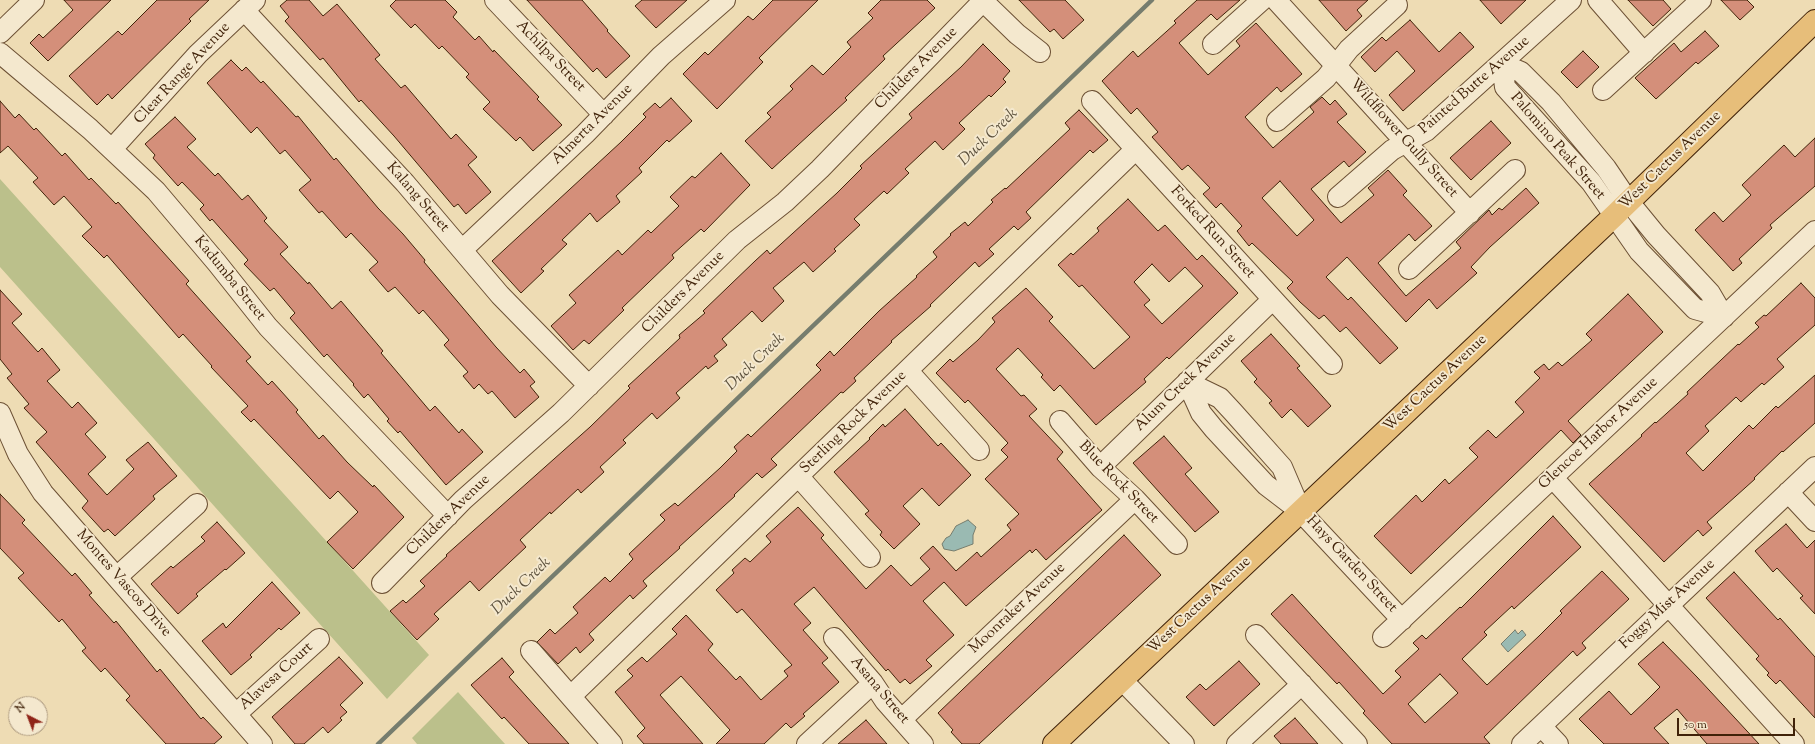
<!DOCTYPE html>
<html>
<head>
<meta charset="utf-8">
<style>
  body { margin:0 }
  #map { position:relative; width:1815px; height:744px; overflow:hidden; background:#eedcb4; font-family:"Sorts Mill Goudy",serif }
  canvas { display:block }
  .north { position:absolute; left:8px; top:696px; width:40px; height:40px; box-sizing:border-box; background:#f4e8ce; border:1px solid #ac997f; border-radius:50%; rotate:318deg; font-size:11px; font-weight:700; line-height:16px; text-align:center; color:#402209 }
  .north::after { content:''; display:block; margin:auto; width:14px; height:18px; background:#8f2418; clip-path:polygon(50% 0,100% 100%,50% 72%,0 100%) }
  .scale { position:absolute; left:1677px; top:718px; width:118px; height:18px; box-sizing:border-box; border:2px solid #402209; border-top:0; padding-left:5px; font-size:12px; line-height:14px; white-space:nowrap; color:#402209; -webkit-text-stroke:3px #f4e8ce; paint-order:stroke }
</style>
</head>
<body>
<div id="map">
<canvas width="1815" height="744"></canvas>
<div class="north">N</div>
<div class="scale">50 m</div>
</div>
<script>
const g = document.querySelector('canvas').getContext('2d');
g.lineJoin = 'round';
function fillPath(path, color) { g.fillStyle = color; g.fill(path, 'evenodd'); }
const toPath = rows => new Path2D(rows.map(r => 'M' + r).join(''));
function strokePath(path, color, width, dash) { g.strokeStyle = color; g.lineWidth = width; g.lineCap = dash ? 'butt' : 'round'; g.setLineDash(dash || []); g.stroke(path); }
function label(font, color, halo, rows, align = 'center') {
  g.font = font + ' "Sorts Mill Goudy",serif'; g.lineWidth = 4; g.setLineDash([]); g.textBaseline = 'middle'; g.strokeStyle = halo; g.fillStyle = color; for (const [text, x, y, turn = 0] of rows) {
    g.save(); g.translate(x, y); g.rotate((+turn || 0) * Math.PI / 180); g.textAlign = isNaN(turn) ? turn : align; if (halo) g.strokeText(text, 0, 0); g.fillText(text, 0, 0); g.restore();
  }
}
fillPath(toPath([
  [0,179,429,655,387,699,0,267],
  [458,692,505,744,417,744,412,738]
]), '#bbc08b');
const water = toPath([
  [968,520,976,527,973,535,973,544,954,551,944,549,942,544,946,538,950,536,956,526,968,520],
  [1515,630,1518,634,1522,630,1526,635,1508,652,1501,644,1515,630]
]);
fillPath(water, '#9abab2');
strokePath(water, '#767d6e', 1);
strokePath(toPath([
  [378,744,1152,0]
]), '#767d6e', 4.5);
const building = toPath([
  [64,0,111,0,48,61,30,43,39,34,43,38,73,10,64,0],
  [157,0,209,0,189,19,191,21,112,99,108,94,97,105,69,76,118,31,122,35,157,0],
  [287,0,309,0,323,16,337,4,380,55,375,59,401,88,405,85,451,139,456,134,477,157,468,165,491,192,466,214,458,204,454,207,394,136,361,100,359,102,323,58,320,60,285,21,289,17,280,6,287,0],
  [396,0,445,0,457,12,453,17,475,40,479,36,493,52,494,50,539,97,537,99,562,125,533,151,520,137,516,141,483,109,490,102,466,77,469,74,442,46,439,49,415,24,411,28,390,6,396,0],
  [527,0,582,0,608,30,607,31,630,56,606,78,597,68,593,72,527,0],
  [642,0,687,0,656,28,635,6,642,0],
  [773,0,818,0,759,58,763,62,717,109,683,74,705,52,708,55,748,16,753,20,773,0],
  [881,0,927,0,935,8,883,56,885,59,845,98,847,100,772,169,745,141,771,117,767,113,793,89,790,86,812,65,823,75,851,47,847,42,873,18,868,13,881,0],
  [1019,0,1065,0,1084,20,1063,39,1054,29,1050,32,1019,0],
  [1197,0,1240,0,1217,20,1211,14,1179,43,1208,75,1240,46,1236,41,1256,23,1302,74,1281,92,1277,87,1245,117,1273,148,1314,112,1310,107,1322,97,1330,105,1335,100,1347,114,1337,122,1366,152,1349,167,1344,161,1311,189,1341,223,1374,195,1368,188,1388,170,1407,191,1403,195,1432,226,1415,241,1409,234,1378,263,1406,296,1461,248,1456,242,1489,210,1492,215,1499,208,1502,210,1526,188,1539,203,1490,247,1471,267,1477,273,1437,309,1429,299,1406,322,1347,257,1326,277,1348,300,1351,297,1398,348,1380,364,1346,327,1340,332,1324,315,1319,319,1300,302,1287,288,1293,282,1252,243,1249,246,1237,231,1242,226,1221,203,1216,208,1203,194,1210,188,1188,165,1182,170,1152,137,1158,132,1137,108,1131,114,1102,81,1133,51,1138,57,1176,23,1174,21,1197,0],
  [1280,181,1314,220,1297,236,1262,198,1280,181],
  [1319,0,1368,0,1357,10,1362,16,1346,31,1319,0],
  [1480,0,1526,0,1501,24,1480,0],
  [1628,0,1663,0,1671,9,1653,26,1628,0],
  [1721,0,1747,0,1754,7,1740,20,1721,0],
  [1410,20,1439,52,1460,32,1474,47,1403,111,1389,95,1415,71,1397,51,1375,72,1361,57,1382,37,1386,41,1410,20],
  [1705,31,1719,46,1698,64,1696,62,1656,99,1635,78,1674,43,1681,52,1705,31],
  [983,44,1010,71,1003,79,1006,82,991,97,989,95,959,123,965,129,943,150,935,141,905,169,909,173,887,194,884,191,854,219,860,225,834,249,836,251,813,272,804,262,773,288,784,301,762,322,752,311,722,339,727,345,714,356,718,361,708,369,706,366,676,393,680,398,657,419,652,413,623,440,626,443,600,467,604,472,581,493,578,489,551,514,550,512,520,540,526,547,479,591,470,581,434,614,439,619,417,640,390,611,403,600,406,603,425,586,420,581,447,556,446,555,590,427,630,388,628,386,680,338,679,335,705,313,703,311,755,261,767,250,770,254,837,193,862,168,860,166,912,118,909,114,961,67,983,44],
  [1583,51,1599,67,1577,88,1561,72,1583,51],
  [231,60,242,71,246,67,261,83,263,81,296,117,298,116,334,160,336,158,378,208,403,234,425,260,424,262,496,347,520,373,524,369,535,382,530,386,539,397,515,418,492,391,488,394,479,384,474,389,463,376,468,372,444,345,449,340,423,310,419,314,395,287,388,292,369,270,378,262,351,233,346,238,322,211,319,213,299,190,311,180,285,150,280,154,257,127,251,133,207,83,231,60],
  [671,98,692,121,669,142,667,140,639,168,642,172,616,196,620,202,597,222,590,213,562,240,567,244,541,269,544,271,521,293,492,261,621,142,646,117,643,114,655,103,660,108,671,98],
  [0,101,15,118,19,114,34,130,36,128,62,156,65,153,89,180,91,178,116,204,118,202,189,281,186,284,251,357,246,361,268,385,272,381,298,410,296,412,319,439,323,435,347,462,373,487,374,485,404,517,353,569,327,542,358,512,338,491,330,499,254,419,251,422,241,412,248,406,211,367,212,366,183,334,179,338,107,255,104,258,82,236,92,227,64,196,54,205,33,182,38,178,8,146,0,153,0,101],
  [1079,110,1108,140,1093,153,1090,150,1026,212,1031,218,1018,230,1014,226,989,249,994,254,979,267,975,262,930,305,931,306,891,341,892,342,854,378,856,381,843,393,841,392,771,459,777,465,762,478,757,473,734,495,735,496,679,547,680,548,643,581,647,586,633,599,630,595,589,634,594,640,580,653,576,647,558,664,537,642,550,629,555,634,578,613,573,607,605,577,610,582,633,559,629,554,665,520,660,515,675,503,678,506,720,468,737,451,734,447,748,434,751,437,821,370,816,365,830,351,834,356,879,311,917,277,916,276,937,257,933,252,951,235,950,234,965,222,968,226,993,202,991,200,1005,188,1006,189,1070,129,1065,123,1079,110],
  [175,117,196,139,187,147,215,176,218,173,242,200,248,195,267,218,264,221,288,247,280,254,308,284,309,282,332,309,341,301,383,351,381,353,430,411,435,406,459,433,462,429,483,452,446,485,400,431,398,433,387,421,389,419,368,394,364,398,353,385,354,384,327,354,324,357,304,334,290,318,295,313,274,288,270,291,244,264,248,260,212,219,210,221,200,209,204,205,182,182,178,186,153,158,155,155,145,144,175,117],
  [1491,121,1511,143,1471,180,1450,158,1491,121],
  [1815,138,1815,186,1770,225,1772,228,1739,259,1742,263,1733,271,1695,230,1714,212,1723,222,1751,195,1742,185,1784,145,1795,157,1815,138],
  [721,153,750,185,704,232,701,229,672,255,674,258,622,308,624,310,589,344,584,340,573,350,551,326,576,303,569,295,618,250,622,255,648,230,651,233,679,206,670,197,692,176,695,178,721,153],
  [1128,199,1158,231,1165,225,1197,260,1202,255,1238,293,1169,359,1167,357,1144,379,1146,382,1096,425,1060,385,1054,391,1041,377,1043,375,1018,348,996,369,1021,396,1024,395,1037,409,1029,416,1063,452,1057,459,1102,510,1046,560,1036,549,1032,553,1030,550,966,606,944,582,923,601,954,635,926,660,932,666,910,684,905,679,900,683,888,669,886,671,814,587,794,604,811,623,803,630,828,658,822,663,839,682,803,714,805,716,791,728,786,723,764,744,716,744,730,730,681,676,660,695,703,744,644,744,637,736,645,728,615,692,633,676,627,670,642,657,647,662,677,634,672,629,686,615,713,644,708,650,736,680,740,676,761,700,788,676,784,671,792,665,742,609,737,613,716,590,734,573,732,570,745,558,750,562,771,542,766,536,798,507,824,535,821,538,866,589,891,565,911,586,930,569,920,558,933,546,956,571,977,552,981,557,1011,530,1007,525,1019,514,985,479,1008,457,1001,450,1008,443,968,400,965,403,936,373,950,359,953,362,978,340,995,322,992,318,1026,288,1053,317,1049,321,1094,369,1130,337,1082,285,1079,287,1058,265,1071,253,1073,255,1099,231,1097,228,1128,199],
  [1152,264,1169,282,1185,267,1203,286,1162,324,1144,305,1150,300,1134,282,1152,264],
  [1801,283,1815,298,1815,325,1777,359,1784,367,1764,385,1762,383,1741,402,1736,397,1705,426,1709,431,1686,453,1703,471,1749,425,1753,429,1776,406,1778,408,1815,375,1815,423,1783,452,1782,451,1754,478,1755,479,1707,522,1712,528,1703,536,1698,530,1664,562,1589,484,1642,436,1641,435,1655,422,1656,423,1688,394,1687,392,1738,344,1739,345,1759,327,1755,323,1764,315,1766,316,1801,283],
  [0,290,22,314,12,323,38,352,42,348,60,370,47,381,72,408,78,402,97,423,85,434,106,457,88,474,107,495,134,469,126,460,148,442,177,476,153,496,155,499,115,536,108,529,104,532,82,508,88,501,36,442,47,432,24,408,29,404,7,378,12,374,0,359,0,290],
  [1628,294,1663,332,1568,421,1581,435,1573,443,1561,430,1411,574,1374,536,1416,495,1422,502,1445,479,1449,484,1478,457,1469,448,1488,430,1496,438,1524,412,1515,402,1540,378,1534,372,1544,364,1549,370,1558,362,1562,366,1592,340,1586,334,1628,294],
  [1271,334,1300,366,1297,368,1331,406,1308,427,1291,409,1282,418,1269,403,1272,401,1254,382,1257,379,1241,361,1271,334],
  [905,409,938,446,941,443,971,475,939,506,922,488,903,506,920,524,894,549,880,535,882,532,865,514,869,511,834,472,870,439,869,438,883,424,885,427,905,409],
  [1164,436,1192,468,1185,474,1219,512,1195,532,1133,463,1164,436],
  [0,494,25,520,22,523,72,576,75,573,92,593,89,595,114,623,116,621,157,672,160,669,201,719,203,717,222,737,214,744,166,744,126,700,130,696,105,668,101,672,82,651,86,648,62,619,59,622,18,578,24,573,0,548,0,494],
  [1553,516,1581,547,1514,609,1512,606,1484,632,1487,635,1462,659,1487,685,1539,636,1562,613,1560,611,1602,571,1629,599,1582,643,1586,648,1577,656,1573,651,1484,737,1490,744,1392,744,1363,713,1365,711,1339,682,1337,684,1271,614,1292,594,1383,694,1401,677,1395,671,1419,649,1413,643,1422,635,1426,639,1460,607,1461,608,1553,516],
  [1440,674,1458,693,1425,723,1408,704,1440,674],
  [217,522,245,553,226,570,225,569,196,594,198,596,178,614,151,584,171,566,173,568,205,541,201,537,217,522],
  [1786,524,1807,548,1815,540,1815,614,1800,598,1803,596,1777,568,1773,572,1755,551,1786,524],
  [1124,535,1161,575,979,744,962,744,951,732,953,730,938,713,1124,535],
  [1734,572,1778,620,1780,618,1815,657,1815,718,1780,680,1776,684,1767,675,1769,673,1756,659,1759,656,1706,598,1734,572],
  [272,582,300,613,281,630,279,628,250,655,252,657,231,675,202,641,223,623,226,628,272,582],
  [1663,642,1697,677,1759,744,1707,744,1677,709,1654,728,1669,744,1604,744,1579,719,1609,691,1631,715,1649,698,1660,687,1638,664,1663,642],
  [339,657,363,683,340,705,347,712,340,718,342,720,328,733,323,727,304,744,295,744,272,717,339,657],
  [502,658,514,672,509,677,569,744,529,744,504,717,502,719,471,685,502,658],
  [1239,661,1260,684,1214,726,1186,697,1200,684,1206,690,1239,661],
  [1295,718,1318,744,1281,744,1274,736,1295,718],
  [866,720,887,744,838,744,866,720]
]);
fillPath(building, '#d48f7a');
strokePath(building, '#402209', 1);
const minor = toPath([
  [495,0,604,115],
  [982,0,1017,34,1040,52],
  [1276,0,1470,213],
  [1598,0,1644,53],
  [244,10,405,183,500,295,589,386],
  [0,33,34,0],
  [1213,44,1262,0],
  [0,53,90,129,156,191,217,263,268,327,448,516],
  [1502,64,1505,87,1591,182,1639,251,1695,309,1724,317],
  [1502,64,1521,72,1551,102,1606,168,1629,202,1656,235,1710,293,1724,317],
  [1603,90,1701,0],
  [1092,101,1332,364],
  [1277,121,1326,78,1349,49,1397,5],
  [112,149,198,54,255,0],
  [1338,197,1392,150,1426,131,1571,0],
  [462,250,585,134,661,56,725,0],
  [1409,269,1515,170],
  [908,371,979,450],
  [1187,382,1201,413,1214,429,1266,485,1300,511,1402,620],
  [1187,382,1220,398,1233,412,1282,467,1300,509],
  [0,413,18,454,43,493,262,744],
  [1060,421,1100,467,1135,499,1177,544],
  [1100,467,1272,300],
  [799,477,870,557],
  [1553,478,1794,744],
  [1788,492,1815,521],
  [118,576,197,504],
  [382,583,463,500,561,413,737,240,785,202,820,169,983,1],
  [1256,635,1357,744],
  [1383,637,1815,231],
  [834,638,873,683,885,701,923,744],
  [531,651,612,744],
  [1122,680,1184,744],
  [571,696,1136,149],
  [236,714,319,639],
  [902,719,1135,499],
  [1541,726,1558,744],
  [807,744,873,683],
  [1237,744,1302,684],
  [1522,744,1815,467]
]);
const major = toPath([
  [1054,744,1615,215,1815,21]
]);
strokePath(minor, '#6c5034', 22);
strokePath(major, '#402209', 24);
strokePath(minor, '#f4e8ce', 20);
strokePath(major, '#e7be7a', 22);
label('15px', '#402209', '#f4e8ce', [
  ["Achilpa Street",550,57,46],
  ["Childers Avenue",917,69,-45],
  ["Clear Range Avenue",183,74,-47],
  ["Painted Butte Avenue",1475,86,-41],
  ["Almerta Avenue",593,125,-45],
  ["Wildflower Gully Street",1403,139,48],
  ["Palomino Peak Street",1557,147,49],
  ["West Cactus Avenue",1671,161,-44],
  ["Kalang Street",417,198,49],
  ["Forked Run Street",1212,233,48],
  ["Kadumba Street",229,279,51],
  ["Childers Avenue",684,293,-45],
  ["Alum Creek Avenue",1186,383,-44],
  ["West Cactus Avenue",1436,384,-43],
  ["Sterling Rock Avenue",854,423,-44],
  ["Glencoe Harbor Avenue",1599,434,-43],
  ["Blue Rock Street",1118,483,46],
  ["Childers Avenue",449,516,-44],
  ["Hays Garden Street",1351,565,47],
  ["Montes Vascos Drive",123,584,49],
  ["Foggy Mist Avenue",1668,605,-43],
  ["West Cactus Avenue",1200,606,-43],
  ["Moonraker Avenue",1018,609,-43],
  ["Alavesa Court",277,677,-42],
  ["Asana Street",879,691,50]
]);
label('italic 16px', '#5b503c', '#f4e8ce', [
  ["Duck Creek",989,138,-44],
  ["Duck Creek",756,363,-44],
  ["Duck Creek",522,587,-44]
]);
</script>
</body>
</html>
